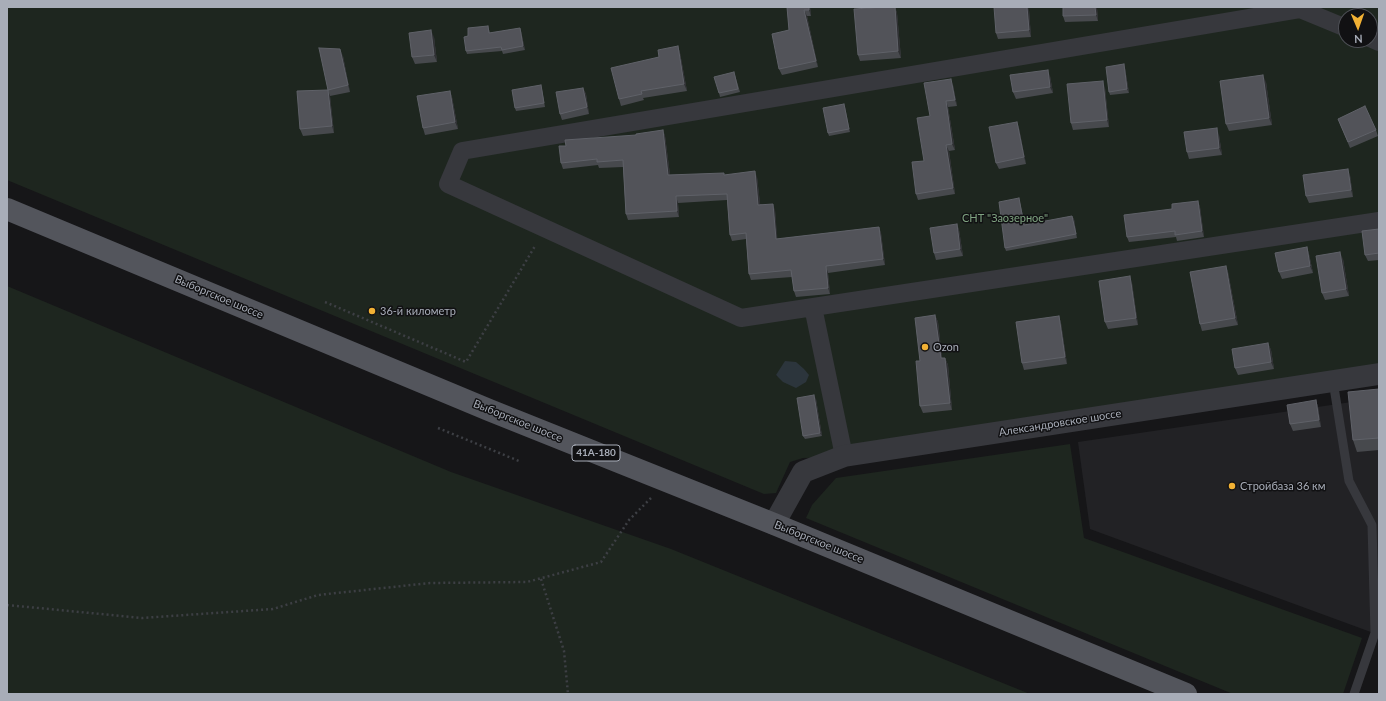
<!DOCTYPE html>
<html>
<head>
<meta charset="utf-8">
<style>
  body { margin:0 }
  #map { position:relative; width:1386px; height:701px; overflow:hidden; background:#161618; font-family:Lato,sans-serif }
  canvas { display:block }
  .frame { position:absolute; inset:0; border:8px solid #a8adb8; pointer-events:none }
  .north { position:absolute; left:1338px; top:8px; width:40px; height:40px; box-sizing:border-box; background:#111113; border:1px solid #4d4f55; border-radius:50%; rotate:178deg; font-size:11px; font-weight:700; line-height:16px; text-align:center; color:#a8adb8 }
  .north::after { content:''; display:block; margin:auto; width:14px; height:18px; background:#f2b134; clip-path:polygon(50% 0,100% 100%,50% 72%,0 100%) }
</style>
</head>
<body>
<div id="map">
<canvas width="1386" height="701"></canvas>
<div class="frame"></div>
<div class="north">N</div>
</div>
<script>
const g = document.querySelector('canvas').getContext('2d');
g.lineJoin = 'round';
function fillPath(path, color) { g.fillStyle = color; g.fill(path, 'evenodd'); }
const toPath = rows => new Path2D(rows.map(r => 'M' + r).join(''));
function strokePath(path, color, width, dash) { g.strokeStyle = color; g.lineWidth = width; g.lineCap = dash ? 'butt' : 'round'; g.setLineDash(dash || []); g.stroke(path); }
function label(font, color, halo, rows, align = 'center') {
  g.font = font + ' Lato,sans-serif'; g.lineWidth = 3; g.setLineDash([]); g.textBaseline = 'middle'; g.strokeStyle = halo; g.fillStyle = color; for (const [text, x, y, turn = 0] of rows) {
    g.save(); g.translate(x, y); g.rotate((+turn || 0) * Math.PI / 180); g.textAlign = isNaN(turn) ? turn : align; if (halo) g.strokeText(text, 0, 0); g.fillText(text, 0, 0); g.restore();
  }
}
fillPath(toPath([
  [1379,398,1379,635,1090,529,1078,442]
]), '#222225');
fillPath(toPath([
  [7,7,1379,7,1379,374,840,457,803,458,790,462,776,493,764,494,7,180],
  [1346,16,1370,16,1370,40,1346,40],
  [781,369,806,382,776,376],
  [7,286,451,472,671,549,1030,694,7,694],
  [1070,444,1084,538,1362,638,1343,694,1233,694,806,518,812,505,836,478]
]), '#1e261f');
fillPath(toPath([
  [785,361,796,362,804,369,809,375,806,382,796,388,783,382,776,375]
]), '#2c353c');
strokePath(toPath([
  [325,302,466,362,535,246],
  [438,428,519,461],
  [541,579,564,651,568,694],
  [7,605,142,618,273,609,318,595,430,583,527,582,601,562,629,520,651,498]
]), '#3d3f44', 2.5, [2, 3]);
strokePath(toPath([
  [1333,381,1349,481,1372,525,1375,633,1354,694]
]), '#37383d', 9);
strokePath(toPath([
  [1295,7,1346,28],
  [1301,9,462,151,448,184,741,318,1379,221],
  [1370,38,1379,42],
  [813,307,844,456]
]), '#37383d', 18);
strokePath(toPath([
  [774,524,803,472,844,456,1379,374]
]), '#37383d', 22);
strokePath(toPath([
  [7,209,489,410,774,524,1186,694]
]), '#53555c', 22);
fillPath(toPath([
  [787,7,810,7,811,16,807,16,818,67,782,75,779,69,789,30],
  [895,7,897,13,901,58,860,61,858,55],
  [1063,7,1122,7,1097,8,1098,21,1065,22,1063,16],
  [1029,10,1031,37,998,39,996,33],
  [488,26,490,33,520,28,521,31,525,50,503,54,502,51,467,54,466,51,468,36],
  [434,37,437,62,415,64,412,57],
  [678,46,680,53,687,91,643,98,644,100,621,106,619,99],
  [343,56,350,92,330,96,334,133,303,136,300,129,328,90],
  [1125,68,1129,93,1110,95,1109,92],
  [735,75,740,92,720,97,719,93],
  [1050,76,1053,93,1016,99,1013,92],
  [1266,82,1272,125,1229,131,1226,124],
  [541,85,542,89,545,107,516,111,515,108],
  [953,85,957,106,948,107,955,150,949,151,955,194,918,200,916,194,924,161,930,116],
  [583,88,586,94,589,114,562,120,560,114],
  [1105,88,1109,127,1073,130,1071,123],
  [450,91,452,97,458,129,425,135,423,128],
  [845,107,850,132,829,136,828,133],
  [1338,119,1376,130,1378,136,1350,148],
  [1017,122,1019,128,1026,164,999,169,996,163],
  [663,130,665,136,670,175,725,175,757,177,760,204,775,210,777,239,879,227,881,233,885,265,828,273,830,294,796,297,794,291,792,277,751,280,749,274,746,239,732,241,730,235,727,200,678,203,679,217,628,220,626,214,623,167,599,168,598,165,563,169,561,163,636,135],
  [1219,135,1222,155,1189,159,1187,152],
  [1350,175,1353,197,1309,203,1306,196],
  [1019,198,1025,225,1072,216,1074,219,1077,238,1006,251,1005,248],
  [1198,201,1200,207,1204,237,1177,241,1176,237,1129,242,1127,237,1172,209],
  [957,224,959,230,963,256,936,260,934,253],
  [1379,229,1379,260,1368,261,1365,255],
  [1307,247,1309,254,1313,273,1282,279,1279,272],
  [1343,259,1349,296,1325,300,1322,293],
  [1226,266,1228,272,1238,325,1202,331,1200,324],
  [1132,283,1138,325,1108,329,1105,322],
  [935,315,938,322,942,358,945,358,948,365,952,410,923,413,920,406,920,361],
  [1059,316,1061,323,1067,364,1024,370,1022,363],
  [1268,343,1271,350,1274,369,1238,375,1235,368],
  [1379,389,1379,450,1357,452,1353,440],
  [816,399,822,436,805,439,803,436],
  [1316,400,1318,407,1321,427,1293,431,1290,424]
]), '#47494d');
fillPath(toPath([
  [809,7,810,7,811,16,809,10],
  [895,7,897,13,901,58,898,51],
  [1027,7,1028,7,1029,10,1031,37,1029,30],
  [1095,7,1097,7,1097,8,1098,21,1096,15],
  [804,10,807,16,818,67,816,61],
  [520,28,521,31,525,50,523,46],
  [431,30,434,37,437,62,434,55],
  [678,46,680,53,687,91,684,84],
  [340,49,343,56,350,92,348,85],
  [1124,64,1125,68,1129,93,1127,89],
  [1048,70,1050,76,1053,93,1050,87],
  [1263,75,1266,82,1272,125,1269,118],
  [951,79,953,85,957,106,955,100],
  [1103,81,1105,88,1109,127,1107,120],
  [583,88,586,94,589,114,587,107],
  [328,90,330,96,334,133,332,126],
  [450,91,452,97,458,129,455,122],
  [946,101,948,107,955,150,952,144],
  [844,104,845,107,850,132,849,129],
  [1017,122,1019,128,1026,164,1024,157],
  [1217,128,1219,135,1222,155,1219,148],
  [663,130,665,136,671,182,668,175],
  [946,145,949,151,955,194,953,188],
  [1348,169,1350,175,1353,197,1351,190],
  [755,171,757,177,761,211,758,205],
  [676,196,678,203,679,217,677,211],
  [1019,198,1020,202,1025,228,1024,225],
  [1198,201,1200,207,1204,237,1202,231],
  [773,204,775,210,778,245,776,239],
  [1072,216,1074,219,1077,238,1076,234],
  [957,224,959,230,963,256,960,249],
  [879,227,881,233,885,265,883,259],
  [1307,247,1309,254,1313,273,1310,266],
  [1340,252,1343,259,1349,296,1346,289],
  [826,266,828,273,830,294,828,288],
  [1226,266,1228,272,1238,325,1235,318],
  [1130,276,1132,283,1138,325,1136,318],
  [935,315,938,322,943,365,941,358],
  [1059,316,1061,323,1067,364,1065,357],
  [1268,343,1271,350,1274,369,1271,362],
  [945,358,948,365,952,410,950,403],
  [814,395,816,399,822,436,820,433],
  [1316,400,1318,407,1321,427,1319,420]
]), '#2f3033');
const building = toPath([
  [787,7,809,7,809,10,804,10,816,61,779,69,772,34,789,30,787,7],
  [884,7,895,7,898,51,858,55,854,9,884,7],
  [994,7,1027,7,1029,30,996,33,994,7],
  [1063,7,1095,7,1096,15,1063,16,1063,7],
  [488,26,489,33,520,28,523,46,502,50,501,47,466,51,464,37,468,36,468,28,488,26],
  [431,30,434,55,412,57,409,33,431,30],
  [678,46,684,84,641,91,642,94,619,99,611,68,659,57,658,50,678,46],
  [319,48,340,49,348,85,328,90,319,48],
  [1124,64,1127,89,1109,92,1106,67,1124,64],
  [1048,70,1050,87,1013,92,1010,75,1048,70],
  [734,72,738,89,719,93,714,77,734,72],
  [1263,75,1269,118,1226,124,1220,81,1263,75],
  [951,79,955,100,946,101,952,144,946,145,953,188,916,194,912,162,924,161,917,118,930,116,924,83,951,79],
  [1103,81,1107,120,1071,123,1067,84,1103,81],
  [541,85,544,103,515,108,512,90,541,85],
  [583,88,587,107,560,114,556,92,583,88],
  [328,90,332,126,300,129,297,91,328,90],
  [450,91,455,122,423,128,417,96,450,91],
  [844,104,849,129,828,133,823,108,844,104],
  [1365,106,1376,130,1348,142,1338,119,1365,106],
  [1017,122,1024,157,996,163,989,127,1017,122],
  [1217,128,1219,148,1187,152,1184,132,1217,128],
  [663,130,668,175,724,173,724,175,755,171,758,205,773,204,776,239,879,227,883,259,826,266,828,288,794,291,791,270,749,274,746,233,730,235,727,194,676,196,677,211,626,214,623,160,597,162,597,159,561,163,559,146,566,146,565,140,636,135,636,134,663,130],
  [1348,169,1351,190,1306,196,1303,175,1348,169],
  [1019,198,1024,225,1072,216,1076,234,1005,248,999,202,1019,198],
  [1198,201,1202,231,1175,235,1175,231,1127,237,1124,215,1172,209,1172,204,1198,201],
  [957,224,960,249,934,253,930,228,957,224],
  [1379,229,1379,253,1365,255,1362,231,1379,229],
  [1307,247,1310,266,1279,272,1275,253,1307,247],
  [1340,252,1346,289,1322,293,1316,256,1340,252],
  [1226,266,1235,318,1200,324,1190,272,1226,266],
  [1130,276,1136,318,1105,322,1099,281,1130,276],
  [935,315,941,358,945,358,950,403,920,406,916,361,920,361,915,318,935,315],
  [1059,316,1065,357,1022,363,1016,322,1059,316],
  [1268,343,1271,362,1235,368,1232,349,1268,343],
  [1379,389,1379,438,1353,440,1348,392,1379,389],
  [814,395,820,433,803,436,797,398,814,395],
  [1316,400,1319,420,1290,424,1287,405,1316,400]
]);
fillPath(building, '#525359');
strokePath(building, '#5f6168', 1);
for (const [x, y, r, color] of [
  [372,311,4,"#f2b134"],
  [925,347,4,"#f2b134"],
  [1232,486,4,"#f2b134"]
]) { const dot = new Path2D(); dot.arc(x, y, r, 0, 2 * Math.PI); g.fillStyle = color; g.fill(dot); strokePath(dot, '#111113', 1.5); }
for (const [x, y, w] of [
  [596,453,48]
]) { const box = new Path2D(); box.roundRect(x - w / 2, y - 8, w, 16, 3); g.fillStyle = '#111113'; g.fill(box); strokePath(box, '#a8adb8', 1); }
label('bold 10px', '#a8adb8', null, [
  ["41А-180",596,453]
]);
label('11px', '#7fa381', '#111113', [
  ["СНТ \"Заозерное\"",1005,218]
]);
label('11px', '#a8adb8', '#111113', [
  ["Выборгское шоссе",219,297,23],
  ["Выборгское шоссе",518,421,22],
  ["Александровское шоссе",1060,423,-9],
  ["Выборгское шоссе",819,542,22]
]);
label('11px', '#a8adb8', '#111113', [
  ["36-й километр",380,311],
  ["Ozon",933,347],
  ["Стройбаза 36 км",1240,486]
], 'left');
</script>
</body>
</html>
